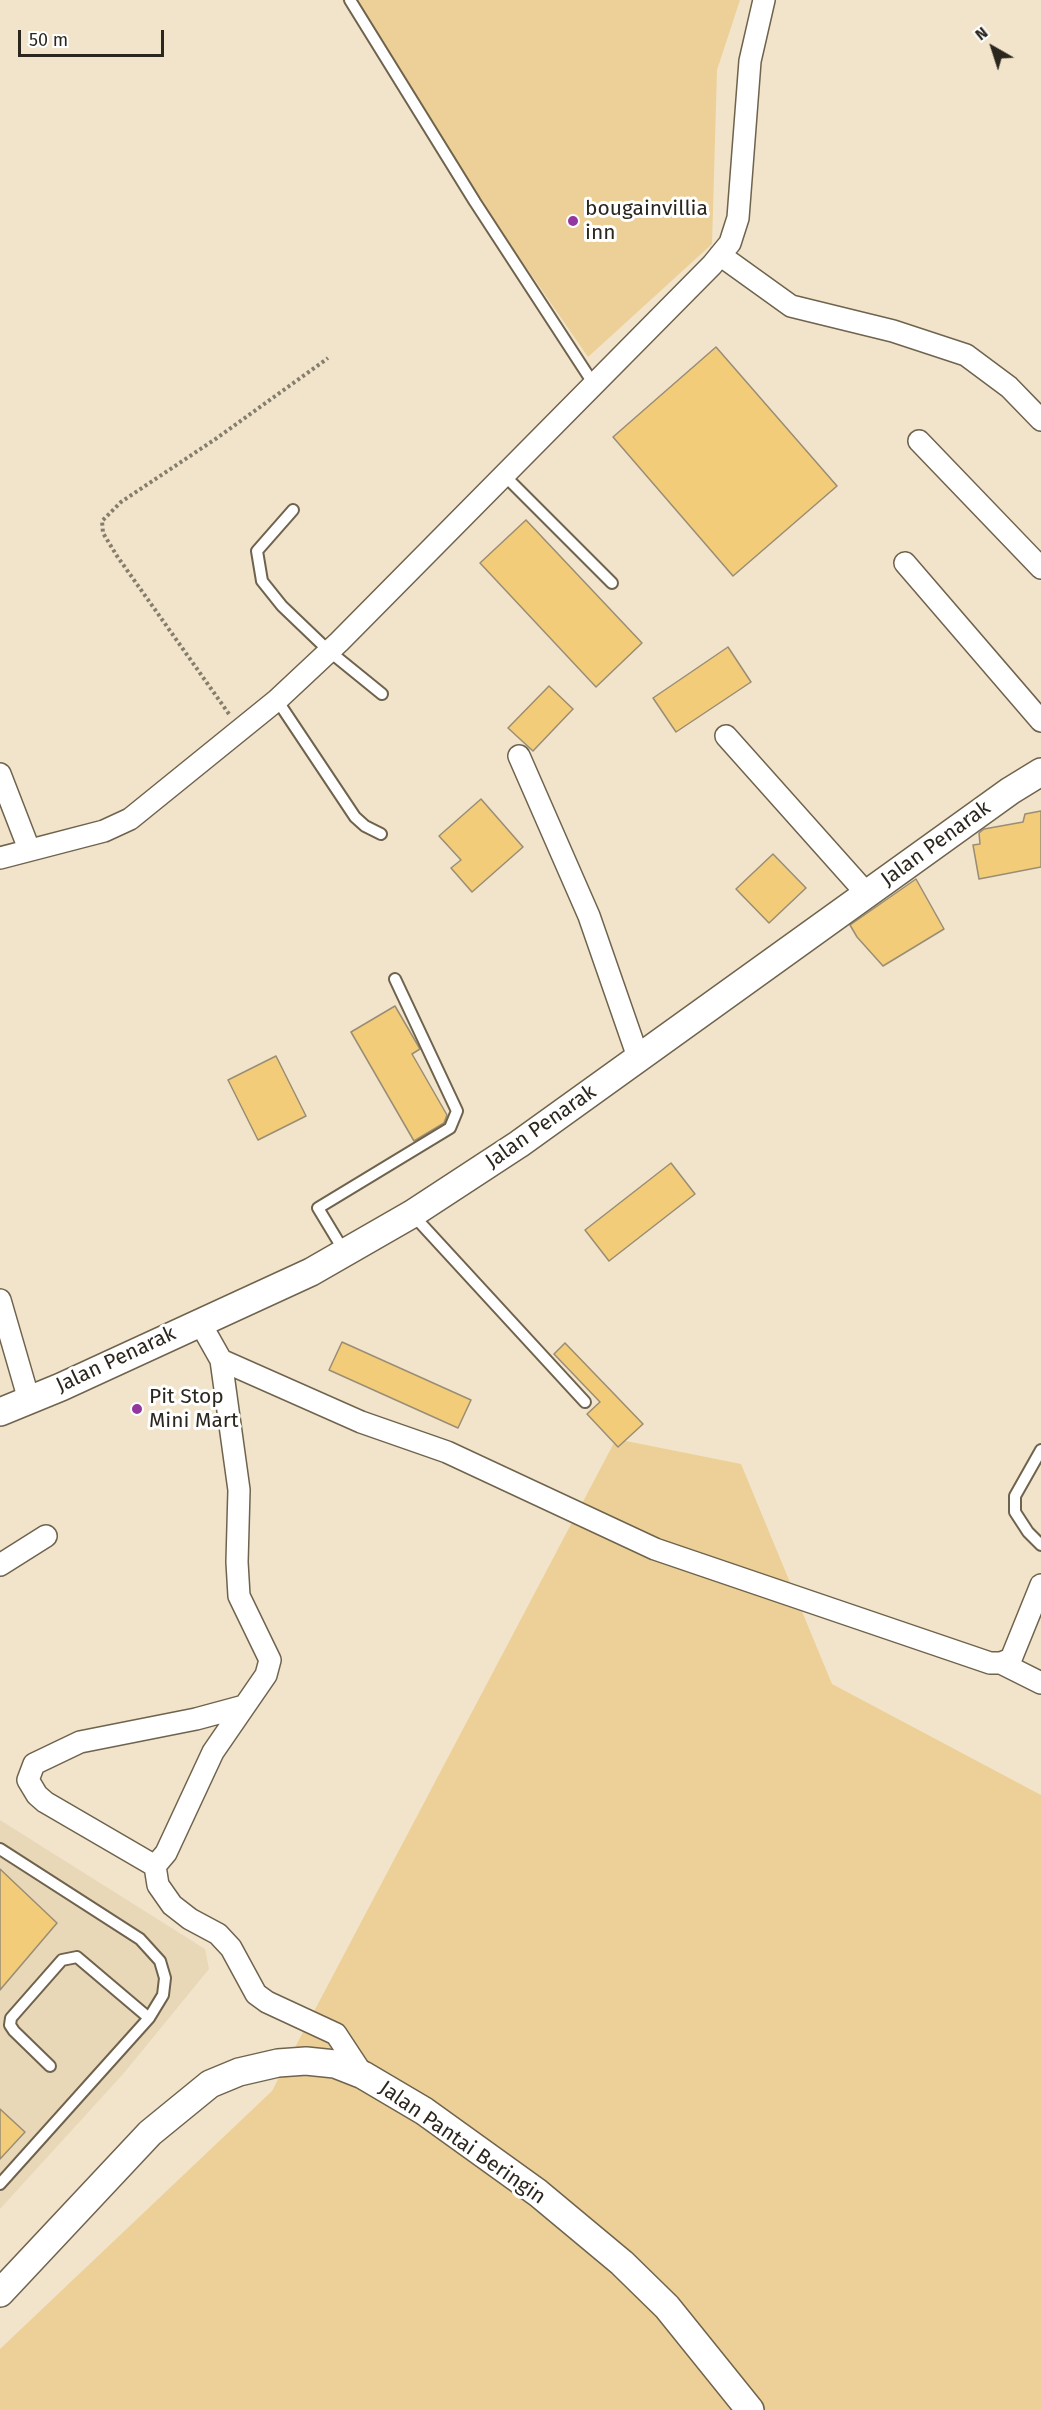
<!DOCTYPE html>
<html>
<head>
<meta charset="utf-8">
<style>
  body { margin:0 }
  #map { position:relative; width:1041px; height:2410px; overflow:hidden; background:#f1e4ca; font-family:"Fira Sans",sans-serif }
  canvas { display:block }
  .north { position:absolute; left:963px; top:18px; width:60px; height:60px; -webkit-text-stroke:4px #fff; paint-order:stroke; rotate:321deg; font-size:16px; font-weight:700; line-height:24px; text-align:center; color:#2c271e }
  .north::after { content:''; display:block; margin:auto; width:21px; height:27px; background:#2c271e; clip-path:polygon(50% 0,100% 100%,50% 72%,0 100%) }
  .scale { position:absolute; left:18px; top:30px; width:146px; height:27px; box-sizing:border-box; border:3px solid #2c271e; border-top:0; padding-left:8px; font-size:18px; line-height:21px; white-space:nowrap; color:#2c271e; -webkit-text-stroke:4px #fff; paint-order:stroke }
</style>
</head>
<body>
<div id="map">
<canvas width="1041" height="2410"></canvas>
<div class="north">N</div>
<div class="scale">50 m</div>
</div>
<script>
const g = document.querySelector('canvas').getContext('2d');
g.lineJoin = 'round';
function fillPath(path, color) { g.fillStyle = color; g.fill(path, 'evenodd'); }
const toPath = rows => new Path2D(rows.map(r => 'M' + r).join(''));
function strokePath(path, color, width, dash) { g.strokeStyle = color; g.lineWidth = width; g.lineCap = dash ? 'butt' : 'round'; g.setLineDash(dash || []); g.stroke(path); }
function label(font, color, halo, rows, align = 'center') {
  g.font = font + ' "Fira Sans",sans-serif'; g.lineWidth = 6; g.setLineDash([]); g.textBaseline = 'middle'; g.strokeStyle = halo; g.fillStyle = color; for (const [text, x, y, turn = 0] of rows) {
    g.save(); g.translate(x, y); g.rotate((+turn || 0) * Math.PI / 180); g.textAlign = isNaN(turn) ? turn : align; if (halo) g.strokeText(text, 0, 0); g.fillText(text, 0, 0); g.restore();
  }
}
fillPath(toPath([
  [0,1820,205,1949,209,1969,124,2073,0,2209]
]), '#e9d8b8');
fillPath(toPath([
  [342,0,740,0,717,70,712,244,588,357],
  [616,1439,741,1464,832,1684,1041,1795,1041,2410,0,2410,0,2349,272,2091]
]), '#ecd097');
const building = toPath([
  [716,347,837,486,733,576,613,437,716,347],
  [526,520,642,643,596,687,480,563,526,520],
  [728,647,751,682,676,732,653,698,728,647],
  [549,686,573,709,533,751,508,728,549,686],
  [481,799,523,847,472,892,451,868,461,860,439,836,481,799],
  [1041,811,1041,867,979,879,973,845,980,844,979,833,984,829,1023,822,1025,814,1041,811],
  [773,854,806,888,769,923,736,889,773,854],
  [916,879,944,929,883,966,857,937,850,925,916,879],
  [395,1006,420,1049,412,1054,447,1115,444,1123,414,1141,351,1032,395,1006],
  [276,1056,306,1116,258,1140,228,1080,276,1056],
  [671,1163,695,1194,609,1261,585,1230,671,1163],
  [342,1342,471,1400,458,1428,329,1370,342,1342],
  [565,1343,643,1424,618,1447,587,1414,600,1402,554,1354,565,1343],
  [0,1869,57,1923,0,1990,0,1869],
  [0,2109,25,2132,0,2159,0,2109]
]);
fillPath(building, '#f3cc79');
strokePath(building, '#998d75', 1.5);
const service = toPath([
  [350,0,475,202,593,383],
  [503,474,612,583],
  [293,510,257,551,262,581,282,606,329,651,382,694],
  [277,700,355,817,365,826,381,834],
  [413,1215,585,1402],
  [344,1251,318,1208,450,1128,457,1111,395,979],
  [1041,1450,1015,1496,1015,1512,1028,1532,1041,1545],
  [0,1849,140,1939,160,1961,165,1978,163,1995,149,2018,0,2184],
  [50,2066,14,2031,10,2025,11,2018,62,1960,77,1957,149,2018]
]);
const minor = toPath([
  [720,255,791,306,893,331,966,355,1009,387,1041,420],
  [919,441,1041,568],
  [905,563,1041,721],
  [726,736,867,894],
  [519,756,589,916,638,1057],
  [0,774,29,849],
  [0,858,104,831,130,819,277,700,339,642,712,265,730,243,738,218,750,61,764,0],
  [0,1300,29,1400],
  [199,1321,221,1360,239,1490,237,1562,239,1596,270,1660,266,1675,213,1752,166,1853,155,1866,158,1885,172,1905,190,1919,218,1934,231,1948,256,1994,267,2002,336,2034,363,2075],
  [221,1360,361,1422,447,1452,655,1549,990,1663,1001,1663,1011,1659,1041,1585],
  [0,1565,46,1536],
  [1001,1663,1041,1683],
  [155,1866,45,1802,37,1795,28,1780,34,1764,80,1742,196,1719,244,1706]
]);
const tertiary = toPath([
  [0,1412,61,1387,311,1272,412,1214,519,1144,1010,791,1041,772],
  [0,2293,150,2133,210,2084,239,2072,278,2063,306,2061,335,2064,363,2075,424,2111,538,2193,622,2263,667,2307,750,2410]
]);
strokePath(service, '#6f634d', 14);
strokePath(minor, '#6f634d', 24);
strokePath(tertiary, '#6f634d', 30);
strokePath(toPath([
  [229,714,117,556,103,533,102,521,121,502,217,438,328,358]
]), '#867e6d', 4, [3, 3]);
strokePath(service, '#fff', 10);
strokePath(minor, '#fff', 21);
strokePath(tertiary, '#fff', 27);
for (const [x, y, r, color] of [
  [573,221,6,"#9236a0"],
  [137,1409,6,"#9236a0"]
]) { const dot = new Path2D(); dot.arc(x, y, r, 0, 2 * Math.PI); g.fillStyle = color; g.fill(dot); strokePath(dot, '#fff', 2); }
label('21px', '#2c271e', '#fff', [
  ["bougainvillia",585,209],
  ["inn",585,233],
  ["Pit Stop",149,1397],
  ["Mini Mart",149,1421]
], 'left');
label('21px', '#2c271e', '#fff', [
  ["Jalan Penarak",936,844,-36],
  ["Jalan Penarak",541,1127,-35],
  ["Jalan Penarak",116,1360,-25],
  ["Jalan Pantai Beringin",462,2143,35]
]);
</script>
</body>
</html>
